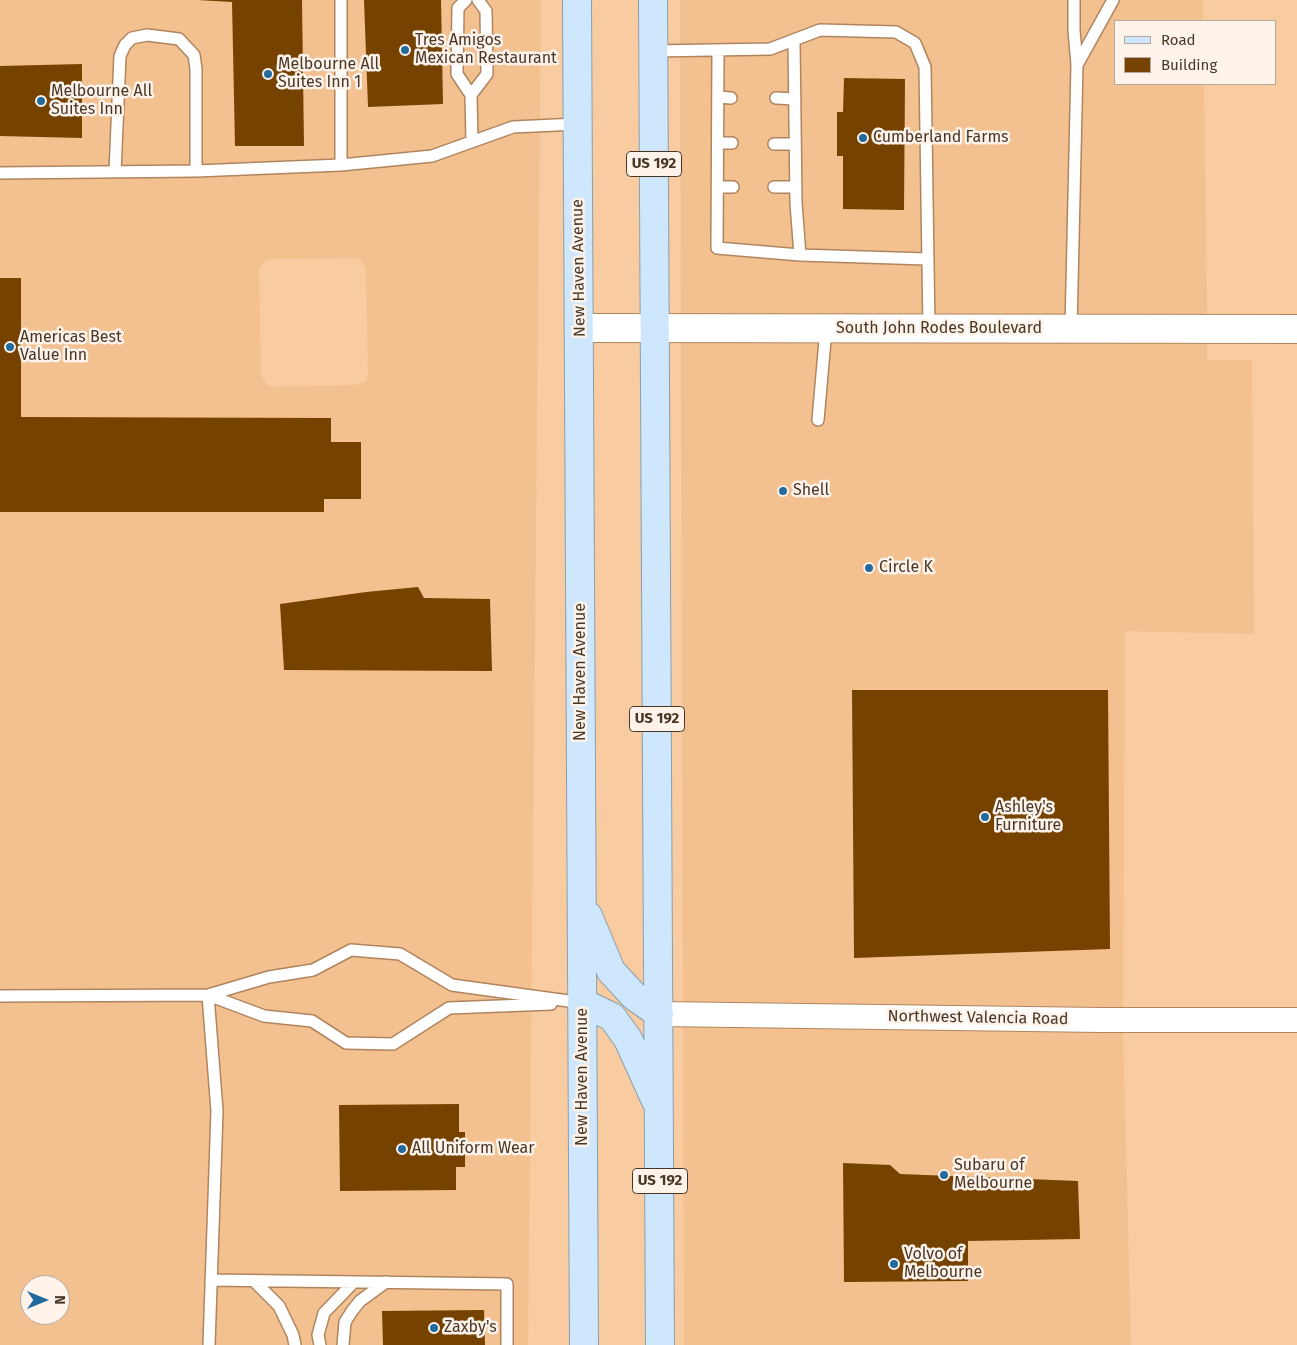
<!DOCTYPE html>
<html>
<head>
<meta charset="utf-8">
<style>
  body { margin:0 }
  #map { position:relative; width:1297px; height:1345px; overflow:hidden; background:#f8cba1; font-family:"Fira Sans",sans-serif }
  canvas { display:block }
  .legend { position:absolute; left:1114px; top:20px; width:162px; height:65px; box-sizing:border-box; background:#fdf3eb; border:1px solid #b5a89c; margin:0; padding:6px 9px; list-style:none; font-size:15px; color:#493726 }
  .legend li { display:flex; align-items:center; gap:10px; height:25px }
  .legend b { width:25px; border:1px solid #b5a89c }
  .north { position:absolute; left:20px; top:1275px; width:50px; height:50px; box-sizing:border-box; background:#fdf3eb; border:1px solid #b5a89c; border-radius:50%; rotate:90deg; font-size:14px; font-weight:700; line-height:20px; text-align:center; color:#493726 }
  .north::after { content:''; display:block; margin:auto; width:18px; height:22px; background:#226b9f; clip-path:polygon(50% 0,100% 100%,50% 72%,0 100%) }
</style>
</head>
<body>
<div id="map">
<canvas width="1297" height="1345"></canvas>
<ul class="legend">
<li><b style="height:6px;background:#cee7fc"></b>Road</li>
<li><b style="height:14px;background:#754200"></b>Building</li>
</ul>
<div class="north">N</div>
</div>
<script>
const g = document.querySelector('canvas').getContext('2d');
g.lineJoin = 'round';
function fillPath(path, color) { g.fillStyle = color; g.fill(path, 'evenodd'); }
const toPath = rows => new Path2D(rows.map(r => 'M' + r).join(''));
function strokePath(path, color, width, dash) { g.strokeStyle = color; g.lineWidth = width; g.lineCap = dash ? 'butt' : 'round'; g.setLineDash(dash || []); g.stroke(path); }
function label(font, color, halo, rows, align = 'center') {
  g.font = font + ' "Fira Sans",sans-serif'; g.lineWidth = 5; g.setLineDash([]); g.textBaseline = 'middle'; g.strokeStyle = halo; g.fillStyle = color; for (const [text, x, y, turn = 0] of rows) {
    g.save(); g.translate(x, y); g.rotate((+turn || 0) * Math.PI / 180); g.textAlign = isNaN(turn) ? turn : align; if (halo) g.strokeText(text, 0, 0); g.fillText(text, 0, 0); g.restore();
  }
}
fillPath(toPath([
  [0,0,541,0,528,1345,0,1345],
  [354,258,361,260,366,269,368,374,366,381,356,385,274,387,267,385,261,375,259,271,262,264,272,259],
  [30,1285,60,1285,60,1315,30,1315],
  [680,0,1203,0,1203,21,1116,21,1116,84,1204,84,1207,316,681,316],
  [681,342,1207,343,1207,360,1252,360,1254,634,1125,631,1123,1035,1131,1345,684,1345]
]), '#f3c090');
fillPath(toPath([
  [197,0,302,0,304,146,235,146,232,2],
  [364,0,441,0,443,104,368,107],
  [82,64,82,138,0,136,0,66],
  [844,78,905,79,904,210,843,209,843,156,837,156,837,112,843,112],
  [0,278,21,278,21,417,331,418,331,442,361,442,361,499,324,499,324,512,0,512],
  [418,587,424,598,490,599,492,671,284,670,280,604,366,592],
  [852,690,1108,690,1110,949,854,958],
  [459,1104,459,1132,465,1132,465,1167,456,1167,456,1190,340,1191,339,1105],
  [843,1163,890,1165,900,1174,1078,1181,1080,1239,968,1241,968,1281,844,1282],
  [484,1310,485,1345,383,1345,382,1311]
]), '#754200');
const lane = toPath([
  [466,0,458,8,457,74,471,95,472,142],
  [794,40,796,203,800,255,927,259],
  [718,50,717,248,800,255],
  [654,51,770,49,820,30,896,32,915,43,925,67,929,329],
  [1077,65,1113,0],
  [471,95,487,74,486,11,478,0],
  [718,97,731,98],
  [776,98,795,99],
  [718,143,732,143],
  [774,144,795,144],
  [341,165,432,156,513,127,577,124],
  [115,172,120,56,125,45,132,38,147,35,179,39,194,55,196,69,196,171],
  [0,173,196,171,341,165,341,0],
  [717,187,733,187],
  [774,187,796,187],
  [1071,329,1077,65,1074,30,1074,0],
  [818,420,826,329],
  [208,995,264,1016,312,1021,346,1043,393,1044,449,1008,551,1004],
  [208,995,217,1111,209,1345],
  [0,996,208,995,269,977,313,970,351,950,400,954,452,985,583,1003],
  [211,1280,507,1284,507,1345],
  [254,1281,279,1306,293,1335,295,1345],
  [320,1345,318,1335,324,1313,354,1282],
  [343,1345,345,1322,352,1311,360,1301,386,1282]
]);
const street = toPath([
  [659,1014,1101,1020,1297,1020]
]);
const secondary = toPath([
  [580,328,1297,329]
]);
const primary = toPath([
  [577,0,584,1345],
  [653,0,660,1345],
  [588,916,611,971,634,996,659,1014],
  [583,1003,612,1017,628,1039,655,1099]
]);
strokePath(lane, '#b0855e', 14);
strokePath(street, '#b0855e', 26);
strokePath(secondary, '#b0855e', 30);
strokePath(primary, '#8a9fb0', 30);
strokePath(lane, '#fff', 11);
strokePath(street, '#fff', 24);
strokePath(secondary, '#fff', 28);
strokePath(primary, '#cee7fc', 28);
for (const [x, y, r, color] of [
  [405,50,5,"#226b9f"],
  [268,74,5,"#226b9f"],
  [41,101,5,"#226b9f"],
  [863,138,5,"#226b9f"],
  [10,347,5,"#226b9f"],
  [783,491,5,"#226b9f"],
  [869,568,5,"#226b9f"],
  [985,817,5,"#226b9f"],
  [402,1149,5,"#226b9f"],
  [944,1175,5,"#226b9f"],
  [894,1264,5,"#226b9f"],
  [434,1328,5,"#226b9f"]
]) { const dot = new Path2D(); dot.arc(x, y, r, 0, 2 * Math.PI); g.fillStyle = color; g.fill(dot); strokePath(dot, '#fdf3eb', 2); }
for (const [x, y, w] of [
  [654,164,55],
  [657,719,55],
  [660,1181,55]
]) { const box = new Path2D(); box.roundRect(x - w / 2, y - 12.5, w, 25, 4); g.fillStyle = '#fdf3eb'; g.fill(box); strokePath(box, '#493726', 1); }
label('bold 15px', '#493726', null, [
  ["US 192",654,164],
  ["US 192",657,719],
  ["US 192",660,1181]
]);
label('16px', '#493726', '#fdf3eb', [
  ["Tres Amigos",415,41],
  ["Mexican Restaurant",415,59],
  ["Melbourne All",278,65],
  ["Suites Inn 1",278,83],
  ["Melbourne All",51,92],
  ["Suites Inn",51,110],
  ["Cumberland Farms",873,138],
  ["Americas Best",20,338],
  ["Value Inn",20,356],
  ["Shell",793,491],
  ["Circle K",879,568],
  ["Ashley's",995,808],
  ["Furniture",995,826],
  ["All Uniform Wear",412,1149],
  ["Subaru of",954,1166],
  ["Melbourne",954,1184],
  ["Volvo of",904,1255],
  ["Melbourne",904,1273],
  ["Zaxby's",444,1328]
], 'left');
label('16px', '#493726', '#fdf3eb', [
  ["New Haven Avenue",579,268,-91],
  ["South John Rodes Boulevard",939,329],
  ["New Haven Avenue",581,672,-90],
  ["Northwest Valencia Road",978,1018,1],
  ["New Haven Avenue",583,1077,-90]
]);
</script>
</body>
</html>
